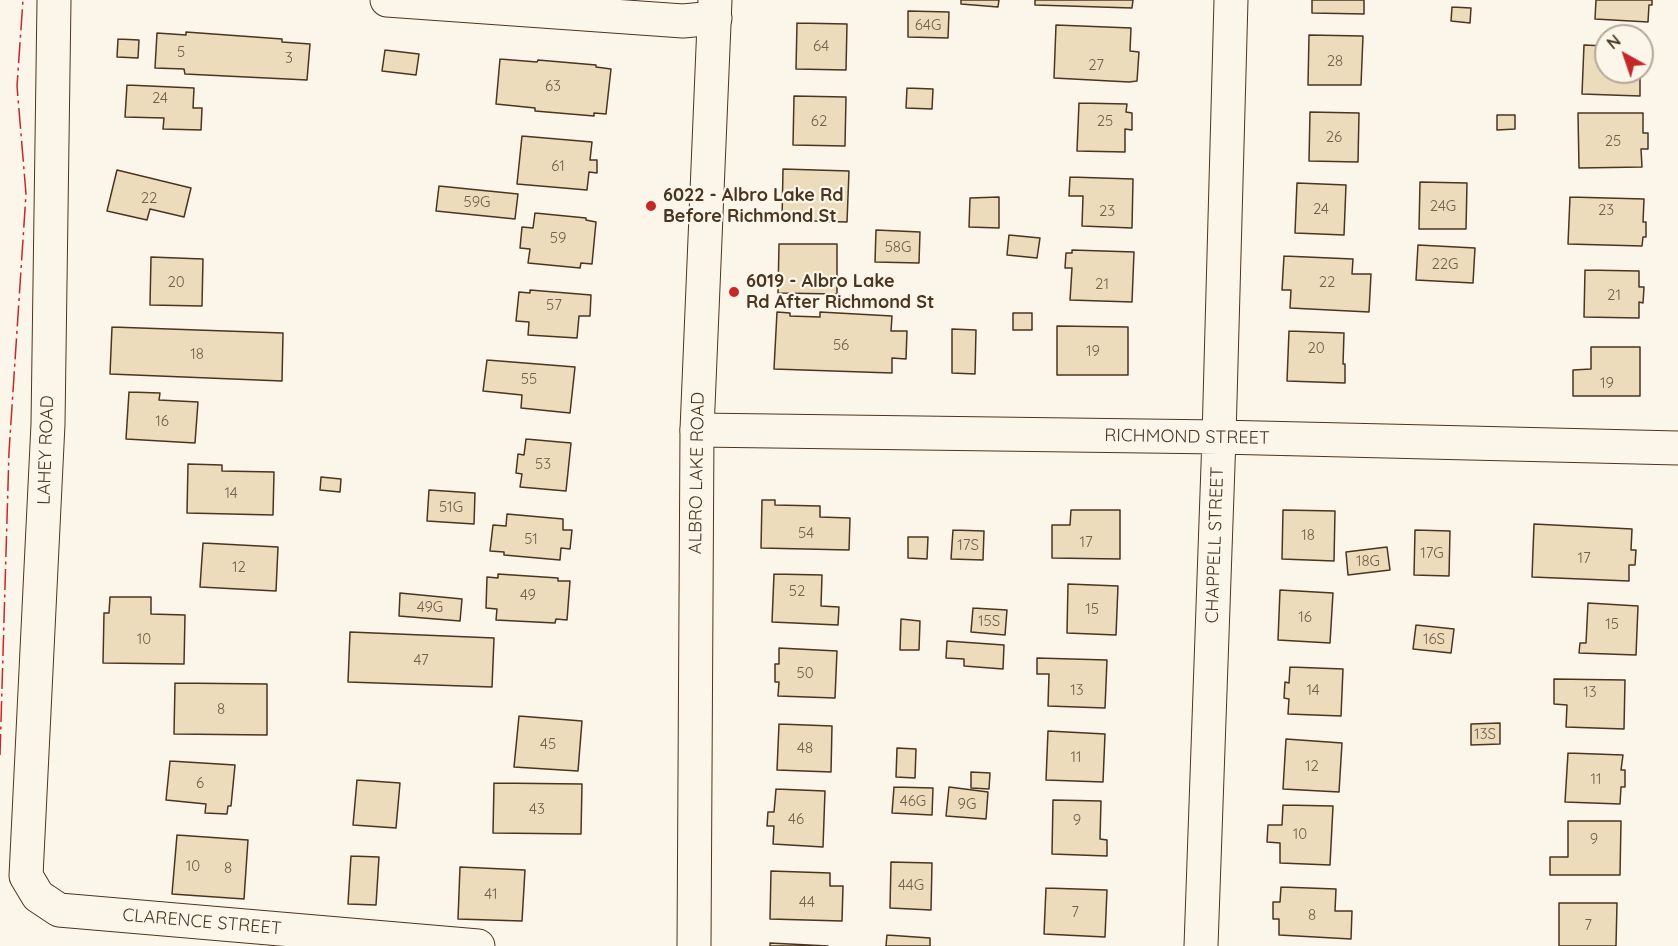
<!DOCTYPE html>
<html>
<head>
<meta charset="utf-8">
<style>
  body { margin:0 }
  #map { position:relative; width:1678px; height:946px; overflow:hidden; background:#fbf6e9; font-family:Quicksand,sans-serif }
  canvas { display:block }
  .north { position:absolute; left:1594px; top:24px; width:60px; height:60px; box-sizing:border-box; background:#fbf6e9; border:2px solid #b4a999; border-radius:50%; rotate:320deg; font-size:16px; font-weight:700; line-height:24px; text-align:center; color:#4a3520 }
  .north::after { content:''; display:block; margin:auto; width:21px; height:27px; background:#c62828; clip-path:polygon(50% 0,100% 100%,50% 72%,0 100%) }
</style>
</head>
<body>
<div id="map">
<canvas width="1678" height="946"></canvas>
<div class="north">N</div>
</div>
<script>
const g = document.querySelector('canvas').getContext('2d');
g.lineJoin = 'round';
function fillPath(path, color) { g.fillStyle = color; g.fill(path, 'evenodd'); }
const toPath = rows => new Path2D(rows.map(r => 'M' + r).join(''));
function strokePath(path, color, width, dash) { g.strokeStyle = color; g.lineWidth = width; g.lineCap = dash ? 'butt' : 'round'; g.setLineDash(dash || []); g.stroke(path); }
function label(font, color, halo, rows, align = 'center') {
  g.font = font + ' Quicksand,sans-serif'; g.lineWidth = 4.5; g.setLineDash([]); g.textBaseline = 'middle'; g.strokeStyle = halo; g.fillStyle = color; for (const [text, x, y, turn = 0] of rows) {
    g.save(); g.translate(x, y); g.rotate((+turn || 0) * Math.PI / 180); g.textAlign = isNaN(turn) ? turn : align; if (halo) g.strokeText(text, 0, 0); g.fillText(text, 0, 0); g.restore();
  }
}
const building = toPath([
  [961,0,999,0,998,7,961,4,961,0],
  [1035,0,1133,0,1132,8,1035,5,1035,0],
  [1312,0,1364,0,1364,14,1312,13,1312,0],
  [1596,0,1652,0,1652,5,1649,5,1648,22,1595,19,1596,0],
  [1452,7,1471,8,1470,23,1451,21,1452,7],
  [908,11,949,12,948,38,908,37,908,11],
  [797,23,847,24,846,70,796,69,797,23],
  [1056,25,1131,28,1130,51,1139,52,1137,81,1129,82,1054,78,1056,25],
  [186,32,282,39,282,42,310,44,307,80,185,74,184,69,155,68,157,33,186,35,186,32],
  [1309,35,1363,36,1361,85,1308,85,1309,35],
  [118,39,139,40,138,58,117,57,118,39],
  [1584,45,1606,46,1606,72,1640,72,1640,96,1582,94,1584,45],
  [385,50,419,54,416,75,382,71,385,50],
  [500,59,537,62,538,60,596,65,596,67,611,69,606,114,594,113,594,116,535,111,535,108,496,104,500,59],
  [127,85,194,88,193,108,202,108,201,130,163,129,164,118,125,117,127,85],
  [907,88,933,89,932,109,906,108,907,88],
  [794,96,846,97,845,146,793,145,794,96],
  [1079,103,1127,104,1126,112,1132,113,1132,130,1125,129,1125,152,1077,151,1079,103],
  [1310,112,1359,113,1358,162,1309,161,1310,112],
  [1578,113,1643,113,1643,133,1648,133,1648,149,1641,149,1642,167,1579,168,1578,113],
  [1497,115,1515,115,1515,129,1497,130,1497,115],
  [522,136,592,142,590,160,597,160,597,173,589,172,587,190,517,184,522,136],
  [783,169,849,171,847,222,782,220,783,169],
  [117,170,191,188,184,217,150,209,147,220,107,211,117,170],
  [1070,177,1133,179,1132,228,1082,226,1083,196,1069,196,1070,177],
  [1420,182,1467,183,1466,229,1419,229,1420,182],
  [1297,183,1346,185,1344,235,1295,233,1297,183],
  [439,186,518,194,515,219,436,211,439,186],
  [999,197,999,228,969,227,970,198,999,197],
  [1570,197,1644,199,1643,222,1646,222,1646,237,1643,237,1642,246,1568,244,1570,197],
  [535,213,586,218,586,220,596,222,592,264,581,263,580,268,528,263,530,249,520,248,522,227,533,228,535,213],
  [876,230,920,232,919,263,875,262,876,230],
  [1009,235,1040,238,1037,258,1007,255,1009,235],
  [779,244,837,244,837,294,778,293,779,244],
  [1418,245,1475,248,1473,283,1416,280,1418,245],
  [1072,250,1134,252,1132,302,1070,300,1072,268,1065,268,1066,253,1072,253,1072,250],
  [1284,256,1353,259,1352,274,1371,274,1369,312,1290,308,1291,290,1282,290,1284,256],
  [151,257,203,259,202,306,150,305,151,257],
  [1585,270,1639,271,1639,287,1644,287,1643,303,1639,302,1639,318,1584,317,1585,270],
  [530,290,591,295,590,316,579,316,577,338,528,335,529,322,516,321,519,292,530,293,530,290],
  [777,312,790,313,790,316,820,317,820,312,892,316,891,331,907,331,906,359,892,358,892,373,774,369,777,312],
  [1013,313,1032,313,1032,330,1013,330,1013,313],
  [1057,326,1128,327,1128,375,1057,375,1057,326],
  [112,327,283,333,282,381,110,374,112,327],
  [952,329,976,330,975,374,952,373,952,329],
  [1289,331,1344,333,1343,364,1345,364,1345,383,1287,381,1289,331],
  [1591,347,1640,347,1640,396,1573,396,1573,370,1591,369,1591,347],
  [487,360,575,367,570,413,521,408,522,395,483,391,487,360],
  [129,392,160,393,159,400,198,402,195,443,126,439,129,392],
  [526,439,571,443,566,491,520,487,522,474,516,473,518,454,524,455,526,439],
  [188,464,222,465,222,471,274,472,273,515,187,513,188,464],
  [321,477,341,479,340,492,320,490,321,477],
  [429,490,475,493,474,524,427,521,429,490],
  [762,500,775,500,775,505,820,506,820,517,850,518,849,550,761,548,762,500],
  [1071,510,1120,510,1120,559,1052,558,1052,525,1070,525,1071,510],
  [1283,510,1335,511,1334,561,1282,559,1283,510],
  [507,514,563,519,563,530,572,530,570,549,561,548,560,560,504,555,504,552,490,551,493,525,506,526,507,514],
  [1534,524,1632,529,1631,550,1636,550,1635,565,1629,565,1629,581,1532,577,1534,524],
  [953,530,984,531,983,560,951,559,953,530],
  [1415,530,1450,531,1449,576,1414,575,1415,530],
  [908,537,928,537,927,559,908,558,908,537],
  [203,543,278,547,276,591,200,587,203,543],
  [1387,547,1390,570,1348,575,1346,552,1387,547],
  [498,574,558,578,558,581,570,581,567,620,556,619,555,623,496,620,497,609,486,608,487,577,498,578,498,574],
  [774,574,822,575,821,606,839,607,838,625,772,622,774,574],
  [1068,584,1118,586,1116,635,1067,633,1068,584],
  [1280,590,1333,593,1330,643,1278,640,1280,590],
  [400,593,462,599,460,621,399,616,400,593],
  [110,597,151,597,151,614,185,615,184,664,103,663,104,613,109,613,110,597],
  [1588,603,1638,606,1636,655,1579,653,1580,643,1586,643,1588,603],
  [973,608,1007,610,1005,635,971,632,973,608],
  [901,619,920,621,919,650,900,650,901,619],
  [1416,625,1454,629,1451,653,1413,649,1416,625],
  [350,632,494,638,492,687,348,682,350,632],
  [947,641,1004,645,1003,669,964,666,964,659,946,658,947,641],
  [779,648,837,651,835,698,778,696,779,682,775,682,775,664,779,664,779,648],
  [1037,658,1107,660,1105,708,1048,706,1049,674,1037,674,1037,658],
  [1290,667,1343,669,1341,716,1288,714,1289,699,1284,698,1285,682,1289,683,1290,667],
  [1554,679,1625,680,1624,729,1566,727,1567,705,1554,704,1554,679],
  [175,683,267,684,267,735,174,734,175,683],
  [519,716,582,721,578,771,514,767,519,716],
  [1500,723,1500,744,1471,745,1471,724,1500,723],
  [779,724,832,726,831,772,777,770,779,724],
  [1048,731,1105,734,1103,782,1046,780,1048,731],
  [1286,739,1342,743,1339,792,1283,789,1286,739],
  [897,748,916,749,915,778,896,777,897,748],
  [1568,753,1623,755,1621,770,1625,770,1625,787,1621,787,1620,804,1565,802,1568,753],
  [170,761,235,765,231,806,228,806,227,814,205,813,206,804,166,800,170,761],
  [971,772,990,773,989,789,971,788,971,772],
  [357,780,400,783,396,828,353,825,357,780],
  [494,783,582,784,581,834,493,833,494,783],
  [894,787,933,788,932,815,892,813,894,787],
  [949,787,988,792,986,819,946,816,949,787],
  [776,789,825,791,823,847,773,844,774,826,767,826,768,812,774,812,776,789],
  [1053,800,1101,801,1100,839,1107,840,1107,856,1052,854,1053,800],
  [1283,805,1333,806,1330,865,1280,863,1280,843,1267,842,1268,825,1282,825,1283,805],
  [1568,821,1621,821,1620,875,1550,875,1550,857,1568,857,1568,821],
  [177,835,248,840,244,899,172,894,177,835],
  [351,856,379,857,376,905,348,904,351,856],
  [891,862,932,863,931,910,890,908,891,862],
  [460,867,525,870,522,921,458,919,460,867],
  [771,871,830,873,830,886,843,886,842,921,770,919,771,871],
  [1281,887,1336,889,1335,911,1352,911,1351,939,1279,935,1279,919,1273,919,1273,902,1280,902,1281,887],
  [1046,888,1107,890,1105,937,1044,934,1046,888],
  [1559,903,1617,903,1616,946,1559,946,1559,903],
  [887,935,930,938,930,946,886,946,887,935],
  [770,943,828,946,770,946,770,943]
]);
fillPath(building, '#ecdcbc');
strokePath(building, '#4a3520', 1.5);
const minor = toPath([
  [54,0,48,424,26,876,38,896,59,910,478,946],
  [387,0,683,21,715,18],
  [697,430,1219,437,1678,448],
  [1201,946,1219,437,1231,0]
]);
const secondary = toPath([
  [694,946,697,430,715,0]
]);
strokePath(minor, '#4a3520', 35);
strokePath(secondary, '#4a3520', 35);
strokePath(minor, '#fbf6e9', 33);
strokePath(secondary, '#fbf6e9', 33);
strokePath(toPath([
  [0,755,9,452,26,194,17,86,23,0]
]), '#c62828', 1.5, [21, 4.5, 3, 4.5]);
for (const [x, y, r, color] of [
  [651,206,6,"#c62828"],
  [734,292,6,"#c62828"]
]) { const dot = new Path2D(); dot.arc(x, y, r, 0, 2 * Math.PI); g.fillStyle = color; g.fill(dot); strokePath(dot, '#fbf6e9', 2); }
label('15px', '#725f47', null, [
  ["64G",928,25],
  ["64",821,46],
  ["5",181,52],
  ["3",289,58],
  ["28",1335,61],
  ["27",1096,65],
  ["63",553,86],
  ["24",160,98],
  ["62",819,121],
  ["25",1105,121],
  ["26",1334,137],
  ["25",1613,141],
  ["61",558,166],
  ["22",149,198],
  ["59G",477,202],
  ["24G",1443,206],
  ["24",1321,209],
  ["23",1606,210],
  ["23",1107,211],
  ["59",558,238],
  ["58G",898,247],
  ["22G",1445,264],
  ["20",176,282],
  ["22",1327,282],
  ["21",1102,284],
  ["21",1614,295],
  ["57",554,305],
  ["56",841,345],
  ["20",1316,348],
  ["19",1093,351],
  ["18",197,354],
  ["55",529,379],
  ["19",1607,383],
  ["16",162,421],
  ["53",543,464],
  ["14",231,493],
  ["51G",451,507],
  ["54",806,533],
  ["18",1308,535],
  ["51",531,539],
  ["17",1086,542],
  ["17S",968,545],
  ["17G",1432,553],
  ["17",1584,558],
  ["18G",1368,561],
  ["12",239,567],
  ["52",797,591],
  ["49",528,595],
  ["49G",430,607],
  ["15",1092,609],
  ["16",1305,617],
  ["15S",989,621],
  ["15",1612,624],
  ["10",144,639],
  ["16S",1434,639],
  ["47",421,660],
  ["50",805,673],
  ["13",1077,690],
  ["14",1313,690],
  ["13",1590,692],
  ["8",221,709],
  ["13S",1485,734],
  ["45",548,744],
  ["48",805,748],
  ["11",1076,757],
  ["12",1312,766],
  ["11",1596,779],
  ["6",200,783],
  ["46G",913,801],
  ["9G",967,804],
  ["43",537,809],
  ["46",796,819],
  ["9",1077,820],
  ["10",1300,834],
  ["9",1594,839],
  ["10",193,866],
  ["8",228,868],
  ["44G",911,885],
  ["41",491,894],
  ["44",807,902],
  ["7",1075,912],
  ["8",1312,915],
  ["7",1588,925]
]);
label('bold 18px', '#4a3520', '#fbf6e9', [
  ["6022 - Albro Lake Rd",663,196],
  ["Before Richmond St",663,217],
  ["6019 - Albro Lake",746,282],
  ["Rd After Richmond St",746,303]
], 'left');
label('18px', '#4a3520', '#fbf6e9', [
  ["RICHMOND STREET",1187,437,1],
  ["LAHEY ROAD",46,450,-88],
  ["ALBRO LAKE ROAD",697,473,-89],
  ["CHAPPELL STREET",1215,545,-88],
  ["CLARENCE STREET",202,922,5]
]);
</script>
</body>
</html>
